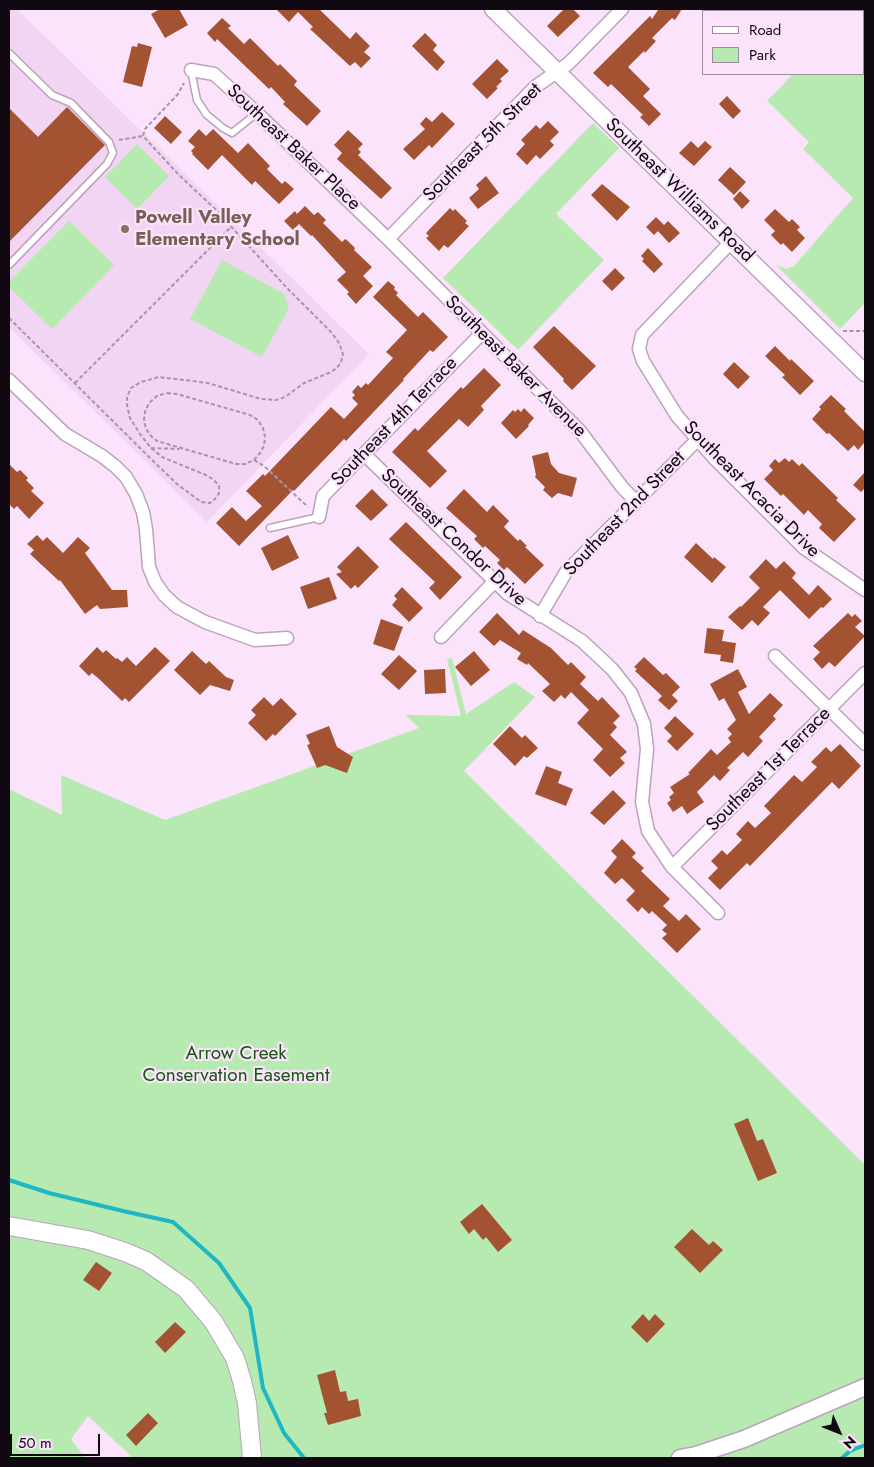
<!DOCTYPE html>
<html>
<head>
<meta charset="utf-8">
<style>
  body { margin:0 }
  #map { position:relative; width:874px; height:1467px; overflow:hidden; background:#fbe3fc; font-family:Jost,sans-serif }
  canvas { display:block }
  .frame { position:absolute; inset:0; border:10px solid #100911; pointer-events:none }
  .legend { position:absolute; left:702px; top:10px; width:162px; height:65px; box-sizing:border-box; background:#fbe3fc; border:1px solid #9d8c9e; margin:0; padding:6px 9px; list-style:none; font-size:15px; color:#100911 }
  .legend li { display:flex; align-items:center; gap:10px; height:25px }
  .legend b { width:25px; border:1px solid #9d8c9e }
  .north { position:absolute; left:814px; top:1407px; width:50px; height:50px; -webkit-text-stroke:4px #fbe3fc; paint-order:stroke; rotate:134deg; font-size:14px; font-weight:700; line-height:20px; text-align:center; color:#100911 }
  .north::after { content:''; display:block; margin:auto; width:18px; height:22px; background:#100911; clip-path:polygon(50% 0,100% 100%,50% 72%,0 100%) }
  .scale { position:absolute; left:10px; top:1434px; width:90px; height:22px; box-sizing:border-box; border:2px solid #100911; border-top:0; padding-left:6px; font-size:15px; line-height:18px; white-space:nowrap; color:#100911; -webkit-text-stroke:4px #fbe3fc; paint-order:stroke }
</style>
</head>
<body>
<div id="map">
<canvas width="874" height="1467"></canvas>
<div class="frame"></div>
<ul class="legend">
<li><b style="height:6px;background:#fff"></b>Road</li>
<li><b style="height:14px;background:#b6eab1"></b>Park</li>
</ul>
<div class="north">N</div>
<div class="scale">50 m</div>
</div>
<script>
const g = document.querySelector('canvas').getContext('2d');
g.lineJoin = 'round';
function fillPath(path, color) { g.fillStyle = color; g.fill(path, 'evenodd'); }
const toPath = rows => new Path2D(rows.map(r => 'M' + r).join(''));
function strokePath(path, color, width, dash) { g.strokeStyle = color; g.lineWidth = width; g.lineCap = dash ? 'butt' : 'round'; g.setLineDash(dash || []); g.stroke(path); }
function label(font, color, halo, rows, align = 'center') {
  g.font = font + ' Jost,sans-serif'; g.lineWidth = 4.5; g.setLineDash([]); g.textBaseline = 'middle'; g.strokeStyle = halo; g.fillStyle = color; for (const [text, x, y, turn = 0] of rows) {
    g.save(); g.translate(x, y); g.rotate((+turn || 0) * Math.PI / 180); g.textAlign = isNaN(turn) ? turn : align; if (halo) g.strokeText(text, 0, 0); g.fillText(text, 0, 0); g.restore();
  }
}
fillPath(toPath([
  [9,9,17,9,369,354,207,522,9,327]
]), '#f1d5f2');
fillPath(toPath([
  [865,13,865,303,840,329,776,265,786,269,794,266,853,198,803,149,809,142,767,101,793,74,863,74,863,14],
  [593,123,619,148,556,214,604,260,518,350,443,278],
  [137,144,169,176,137,209,105,177],
  [69,221,114,265,52,329,9,287,9,282],
  [222,260,284,294,289,308,262,357,190,319],
  [452,658,466,714,514,682,535,697,464,771,865,1165,865,1458,129,1458,130,1455,88,1416,71,1439,85,1458,9,1458,9,789,62,815,61,775,165,820,419,728,406,715,461,716,447,659]
]), '#b6eab1');
strokePath(toPath([
  [9,1180,49,1193,123,1211,173,1222,219,1263,250,1308,263,1388,284,1433,304,1458],
  [842,1458,850,1451,865,1445]
]), '#1fb7c4', 4);
fillPath(toPath([
  [160,9,179,9,188,25,165,38,151,14],
  [276,9,319,9,350,39,356,32,370,46,364,52,371,58,361,68,355,62,350,66,310,29,313,27,298,12,289,22],
  [564,9,573,9,580,16,558,37,547,26],
  [656,9,682,9,675,20,672,18,652,38,656,41,645,53,644,51,628,67,650,89,643,96,661,114,649,126,640,117,643,115,611,84,608,87,593,73,650,16,652,19,658,10],
  [222,18,231,26,228,28,244,44,250,38,278,66,280,64,297,81,294,85,321,111,307,126,283,104,285,102,271,87,269,89,217,39,215,42,207,33],
  [425,33,437,45,433,50,445,62,437,71,412,46],
  [138,43,152,47,142,87,123,82,132,46,137,47],
  [497,59,509,71,500,79,502,81,496,87,498,88,487,99,472,84],
  [727,96,741,111,733,119,719,104],
  [67,107,105,145,9,242,9,108,38,137],
  [442,112,455,124,432,148,429,145,414,160,403,149,425,129,420,124,426,117,432,122],
  [165,116,182,132,171,144,154,128],
  [548,121,559,132,550,141,554,145,540,159,536,155,527,165,516,154,525,144,521,140,536,125,540,129],
  [199,129,206,136,213,129,238,153,248,143,270,166,267,169,282,184,285,181,294,189,279,204,255,181,252,185,222,155,208,170,192,154,193,153,191,151,195,147,188,141],
  [348,130,363,144,358,149,361,152,358,155,392,188,381,199,337,159,342,153,334,145],
  [691,141,698,148,705,141,712,147,694,166,679,153],
  [730,167,746,182,734,195,718,180],
  [486,176,499,193,478,209,469,198,479,189,476,185],
  [602,184,630,207,617,221,591,195],
  [740,191,750,201,742,209,733,199],
  [305,206,314,215,318,212,326,220,323,223,342,242,345,239,348,241,355,248,354,250,372,267,363,276,373,286,356,304,347,294,349,292,337,280,346,272,312,235,311,236,299,224,293,230,284,221,295,211,297,214],
  [450,208,453,211,455,209,467,221,465,223,469,226,448,248,444,245,439,251,426,238,429,236,426,233],
  [775,209,789,222,792,219,800,227,797,230,805,238,792,252,783,243,781,245,771,235,775,231,764,220],
  [656,217,664,225,654,235,646,227],
  [668,221,680,233,669,243,658,231],
  [648,248,663,264,654,273,642,261,644,259,641,256],
  [615,268,625,278,612,291,602,281],
  [388,281,395,287,394,289,398,293,396,295,418,317,423,312,448,337,433,352,430,350,403,379,404,380,346,441,344,439,294,491,293,490,239,546,216,523,232,507,246,521,262,506,246,491,263,474,265,476,331,407,344,419,358,404,352,398,355,395,352,392,358,385,361,388,366,383,368,385,393,358,386,352,407,330,373,297],
  [554,326,596,366,572,390,563,381,564,379,533,347],
  [775,346,790,361,791,359,814,381,800,395,782,377,785,375,765,356],
  [734,362,750,377,738,389,723,374],
  [484,368,501,385,481,406,484,410,468,427,459,419,427,451,447,471,430,488,392,452,415,428,418,431,461,387,463,389],
  [831,395,846,409,844,411,865,432,865,442,858,450,854,445,848,451,829,433,827,434,812,419,821,409,819,407],
  [524,408,534,418,528,425,529,426,516,439,501,423,513,410,515,412,518,409,521,412],
  [548,452,551,464,559,473,577,478,572,497,558,493,552,498,543,490,545,487,535,477,536,475,532,456],
  [785,458,789,462,792,459,799,466,802,463,838,498,836,500,856,519,834,542,819,528,822,524,808,510,804,515,783,494,781,496,764,479,773,470,769,466,775,459,779,463],
  [9,464,17,472,20,470,28,478,26,480,34,488,31,491,44,503,29,519,17,506,14,509,9,504],
  [865,472,865,488,861,492,853,485],
  [372,489,388,505,371,521,355,506],
  [464,489,487,512,493,505,509,521,504,527,518,541,520,539,527,546,525,547,544,565,525,584,507,567,504,570,497,563,500,560,485,546,483,548,474,539,477,536,446,508],
  [406,522,462,577,440,600,429,588,435,582,389,539],
  [37,535,43,541,47,537,63,553,78,537,90,548,85,553,112,590,127,590,128,607,100,609,97,605,85,614,60,580,59,581,30,554,34,550,27,544],
  [288,535,299,558,272,571,261,548],
  [696,543,713,559,714,557,726,567,712,583,684,557],
  [358,546,379,567,358,588,355,585,351,589,336,574,342,572,337,567],
  [766,559,776,569,784,561,796,573,792,578,809,595,818,585,832,599,823,608,821,607,809,619,780,590,763,607,770,613,758,626,752,620,742,630,728,617,740,606,741,607,760,588,749,577],
  [329,577,337,599,308,609,300,587],
  [402,587,423,608,409,622,392,605,397,599,394,596],
  [497,613,519,635,523,630,551,648,568,665,571,662,586,677,580,684,598,701,602,697,620,716,613,723,617,727,610,735,627,752,620,758,625,763,610,777,593,760,603,749,577,723,589,710,571,692,565,699,561,695,554,702,542,691,550,684,528,663,527,665,517,659,521,653,500,640,494,646,479,632],
  [848,613,852,617,855,614,862,621,855,627,865,636,835,667,829,662,822,669,813,659,820,652,813,646],
  [381,619,403,627,394,651,373,644],
  [707,628,724,630,722,641,736,643,733,663,720,661,721,655,704,653],
  [97,647,103,653,106,650,116,659,117,658,122,662,127,657,136,666,155,647,170,661,129,702,125,698,122,701,98,678,92,673,89,676,79,666],
  [192,651,206,664,209,661,226,677,234,680,230,691,210,685,200,695,174,670],
  [474,651,490,670,471,686,455,667],
  [399,655,417,671,399,690,381,674],
  [644,657,663,675,666,673,680,687,672,695,678,701,669,710,658,700,662,696,635,671,637,669,634,667],
  [445,669,446,693,425,694,424,670],
  [738,669,747,687,738,692,749,714,770,693,783,705,773,716,776,719,759,737,763,741,748,757,743,752,727,768,730,770,720,781,714,775,697,792,704,802,687,814,682,806,673,812,667,803,671,800,669,797,674,793,670,787,690,774,688,773,711,749,717,755,731,742,728,738,732,734,727,729,736,720,724,698,719,701,710,684],
  [264,697,273,706,281,698,297,714,275,736,273,734,266,741,248,723,256,715,251,710],
  [675,716,694,734,677,751,667,741,672,736,664,728],
  [329,726,337,747,353,757,347,773,325,765,317,768,307,745,310,744,306,735],
  [510,726,522,738,525,735,538,748,527,758,524,756,515,766,493,744],
  [840,744,861,766,839,789,832,782,750,866,747,863,720,890,708,878,718,868,711,861,722,850,727,855,742,840,736,834,748,821,755,828,771,813,764,806,794,775,802,782,817,767,811,762,826,747,831,752],
  [546,766,562,772,558,783,573,789,566,806,535,794],
  [613,790,626,803,604,825,590,813],
  [622,839,636,853,632,857,644,868,641,871,670,899,663,906,679,921,686,914,701,929,677,953,662,938,667,934,662,930,667,925,652,911,649,914,642,907,638,912,626,900,635,891,622,878,615,884,604,873,617,857,611,851],
  [748,1118,757,1141,763,1139,777,1173,758,1181,734,1124],
  [482,1204,512,1240,498,1252,486,1237,483,1240,474,1229,469,1234,460,1222],
  [692,1229,709,1245,713,1241,723,1250,700,1273,674,1247],
  [96,1262,112,1273,99,1291,83,1280],
  [643,1314,649,1321,655,1314,665,1324,647,1343,631,1327],
  [175,1322,186,1332,165,1353,155,1342],
  [335,1370,340,1392,346,1391,348,1401,358,1399,361,1416,328,1425,324,1413,327,1413,317,1375],
  [148,1413,158,1423,136,1446,126,1435]
]), '#a45332');
const service = toPath([
  [9,53,52,95,71,103,109,142,113,153,107,164,9,265],
  [191,70,197,100,207,115,223,128,232,133,257,113],
  [270,528,319,517]
]);
const minor = toPath([
  [191,70,214,74,257,113,388,239,580,431,622,487,636,502],
  [388,239,535,87,568,64,622,9],
  [731,242,642,335,639,349,643,361,677,416,715,459,804,548,865,590],
  [9,380,65,434,102,456,116,467,126,477,136,494,143,512,146,529,149,567,155,582,164,595,177,607,205,622,255,640,287,638],
  [364,454,508,594,582,641,612,669,631,693,644,724,647,749,642,802,648,831,672,867,718,913],
  [319,517,323,496,482,333],
  [540,616,566,572,697,440],
  [441,637,494,582],
  [775,656,865,744],
  [672,867,865,673]
]);
const tertiary = toPath([
  [493,9,865,373],
  [680,1458,696,1455,744,1439,865,1387]
]);
const secondary = toPath([
  [9,1226,88,1240,125,1252,146,1261,186,1289,213,1321,235,1358,242,1381,247,1403,252,1458]
]);
strokePath(service, '#baa4bb', 9);
strokePath(minor, '#baa4bb', 15);
strokePath(tertiary, '#baa4bb', 19);
strokePath(secondary, '#baa4bb', 20);
strokePath(toPath([
  [119,140,143,136],
  [9,318,149,457,177,484,201,502,210,503,215,499,219,493,219,486,214,480,206,475,162,457,151,448,140,434,130,418,127,405,127,397,131,388,141,382,159,377,208,383,261,399,276,400,285,397,304,383,329,373,337,368,341,362,343,354,339,343,331,332,288,289,215,209,178,174,143,136,145,129,178,94,184,83],
  [843,331,865,331],
  [75,383,231,227],
  [167,393,177,394,250,415,258,420,263,428,265,437,264,446,260,453,254,460,245,464,236,464,157,441,152,437,146,429,144,420,145,412,149,403,157,396,167,393],
  [151,448,179,449],
  [254,460,264,466,308,507]
]), '#a694a7', 2, [4, 2.5]);
strokePath(service, '#fff', 6);
strokePath(minor, '#fff', 12);
strokePath(tertiary, '#fff', 16);
strokePath(secondary, '#fff', 18);
for (const [x, y, r, color] of [
  [125,229,5,"#8d6e63"]
]) { const dot = new Path2D(); dot.arc(x, y, r, 0, 2 * Math.PI); g.fillStyle = color; g.fill(dot); strokePath(dot, '#fbe3fc', 2); }
label('19px', '#100911', '#fbe3fc', [
  ["Southeast 5th Street",483,143,-45],
  ["Southeast Baker Place",293,148,43],
  ["Southeast Williams Road",679,191,44],
  ["Southeast Baker Avenue",515,367,45],
  ["Southeast 4th Terrace",395,422,-46],
  ["Southeast Acacia Drive",751,490,45],
  ["Southeast 2nd Street",625,514,-46],
  ["Southeast Condor Drive",453,538,43],
  ["Southeast 1st Terrace",769,770,-45]
]);
label('bold 19px', '#785e54', '#fbe3fc', [
  ["Powell Valley",135,218],
  ["Elementary School",135,240]
], 'left');
label('19px', '#165613', '#fbe3fc', [
  ["Arrow Creek",236,1054],
  ["Conservation Easement",236,1076]
]);
</script>
</body>
</html>
